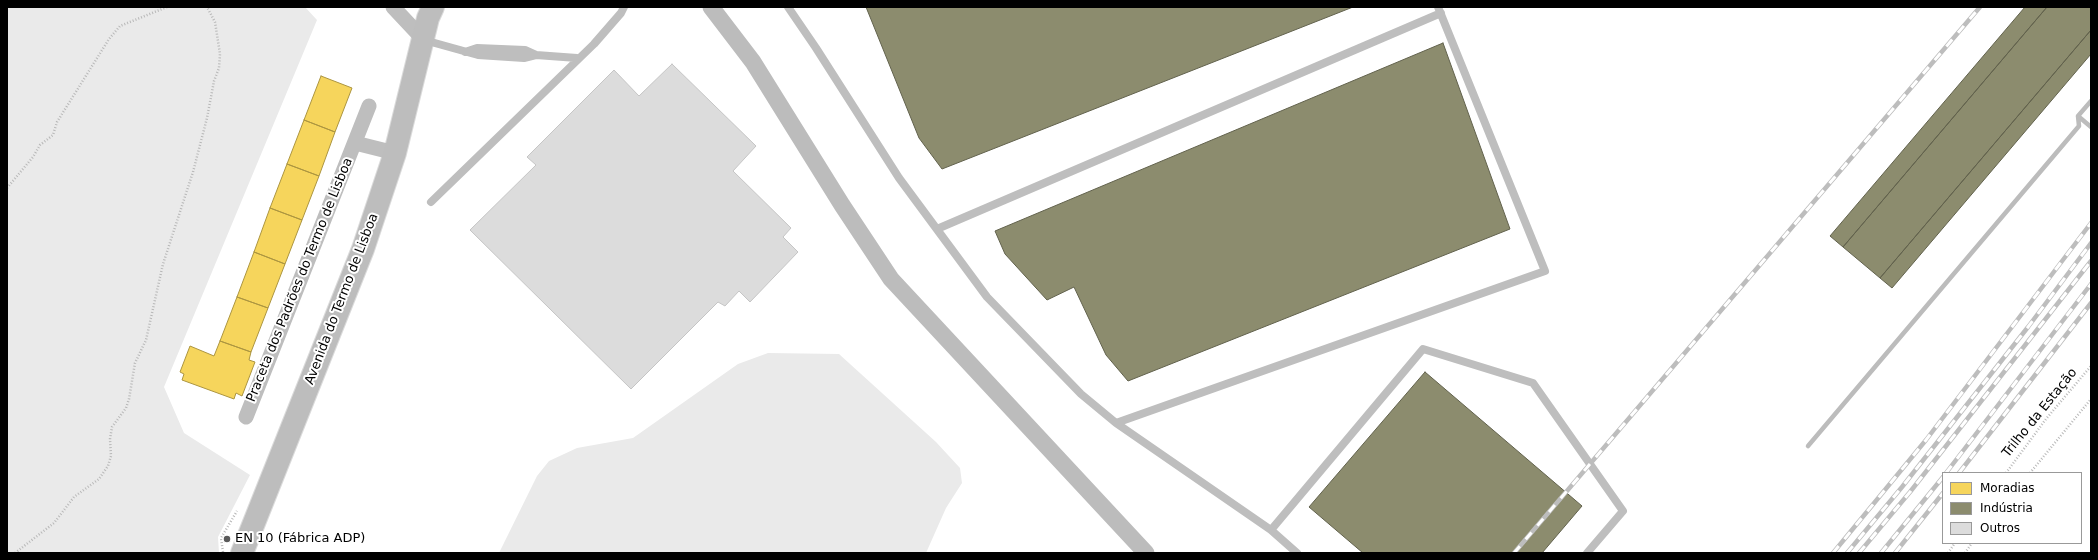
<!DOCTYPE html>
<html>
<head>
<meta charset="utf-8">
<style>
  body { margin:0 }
  #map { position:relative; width:2098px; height:560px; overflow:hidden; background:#fff; font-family:"DejaVu Sans",sans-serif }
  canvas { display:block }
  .frame { position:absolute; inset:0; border:8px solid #000; pointer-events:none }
  .legend { position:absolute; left:1942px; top:472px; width:140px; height:72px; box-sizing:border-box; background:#fff; border:1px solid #999; margin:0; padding:5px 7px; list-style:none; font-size:12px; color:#000 }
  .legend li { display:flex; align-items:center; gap:8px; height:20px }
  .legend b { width:20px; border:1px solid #999 }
</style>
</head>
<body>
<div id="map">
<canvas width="2098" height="560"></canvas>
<div class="frame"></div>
<ul class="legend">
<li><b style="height:11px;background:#f6d55c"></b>Moradias</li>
<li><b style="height:11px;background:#8c8c6e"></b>Indústria</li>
<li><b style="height:11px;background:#dcdcdc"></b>Outros</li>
</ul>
</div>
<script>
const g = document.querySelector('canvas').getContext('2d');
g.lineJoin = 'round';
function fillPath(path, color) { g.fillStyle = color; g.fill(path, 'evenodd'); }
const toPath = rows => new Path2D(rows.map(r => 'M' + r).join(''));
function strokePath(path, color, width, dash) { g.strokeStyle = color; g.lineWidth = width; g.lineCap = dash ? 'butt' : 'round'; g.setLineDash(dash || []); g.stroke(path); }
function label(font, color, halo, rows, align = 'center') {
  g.font = font + ' "DejaVu Sans",sans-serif'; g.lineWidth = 4; g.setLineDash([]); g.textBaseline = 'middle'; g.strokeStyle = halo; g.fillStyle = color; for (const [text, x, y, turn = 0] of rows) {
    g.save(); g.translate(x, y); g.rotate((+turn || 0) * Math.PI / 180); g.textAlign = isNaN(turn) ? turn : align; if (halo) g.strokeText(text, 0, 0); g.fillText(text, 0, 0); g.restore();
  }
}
fillPath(toPath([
  [7,7,305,7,317,20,164,387,184,433,250,475,218,537,219,553,7,553],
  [768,353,839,354,936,442,960,468,962,483,946,508,926,553,499,553,537,476,549,461,577,448,633,438,738,364]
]), '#eaeaea');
const homes = toPath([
  [321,76,352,88,335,132,304,120,321,76],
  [304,120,335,132,319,176,287,164,304,120],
  [287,164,319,176,302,220,270,208,287,164],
  [270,208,302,220,285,264,254,252,270,208],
  [254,252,285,264,268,308,237,297,254,252],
  [237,297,268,308,251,352,220,341,237,297],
  [220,341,251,352,249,360,255,362,242,396,236,393,234,399,182,380,184,374,180,372,190,346,214,356,220,341]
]);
fillPath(homes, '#f6d55c');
strokePath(homes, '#ac9540', 1);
const industry = toPath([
  [866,7,1353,7,942,169,919,138,866,7],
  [2025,7,2047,7,1843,247,1830,236,2025,7],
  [2047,7,2091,7,2091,30,1880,278,1843,247,2047,7],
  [2091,30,2091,54,1892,288,1880,278,2091,30],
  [1443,43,1510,229,1128,381,1106,355,1074,287,1047,300,1005,254,995,231,1443,43],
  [1425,372,1582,506,1542,553,1363,553,1309,507,1425,372]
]);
fillPath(industry, '#8c8c6e');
strokePath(industry, '#62624d', 1);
strokePath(toPath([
  [2078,116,2091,127],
  [1808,446,2079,126,2078,116,2091,101]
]), '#bcbcbc', 4.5);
strokePath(toPath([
  [711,7,753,62,842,205,891,279,1146,553]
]), '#bcbcbc', 17);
const building = toPath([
  [672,64,756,146,733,171,791,228,783,237,798,252,750,302,739,291,725,306,718,302,631,389,470,230,536,165,527,157,614,70,639,96,672,64]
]);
fillPath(building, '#dcdcdc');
strokePath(building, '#c5c5c5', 1);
const primary = toPath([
  [242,553,363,249,395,153,428,18,433,7]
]);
strokePath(primary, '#dbdbdb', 24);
strokePath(toPath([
  [7,188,33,157,40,145,53,135,57,122,109,39,120,26,167,7],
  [2006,473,2046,419,2091,366],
  [2030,473,2091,399],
  [223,552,221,538,237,511],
  [15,553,54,523,74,497,99,479,108,466,111,456,110,439,112,427,126,408,129,399,135,363,146,340,163,264,193,172,207,118,214,81,219,68,220,54,215,22,207,7],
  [1948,553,1955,543],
  [1965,553,1972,543]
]), '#b8b8b8', 2.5, [1, 2]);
strokePath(toPath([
  [788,7,816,48,899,178,987,297,1081,394,1116,423,1545,271,1438,7],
  [424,40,478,55,524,58,536,55,577,58],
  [465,52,477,48,525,50,536,55],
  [431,202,594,44,621,13,624,7],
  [937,229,1441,13],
  [1116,423,1271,530,1297,553],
  [1271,530,1423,349,1533,383,1623,511,1587,553]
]), '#bebebe', 8);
strokePath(toPath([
  [393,7,423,39],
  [355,143,395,153],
  [246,417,369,106]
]), '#bebebe', 15);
strokePath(primary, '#bdbdbd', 22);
const rail = toPath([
  [1946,473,2091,284],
  [1959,473,2091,303],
  [1514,553,1980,7],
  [1833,553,1926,440,2091,223],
  [1847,553,1902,487,2028,327,2091,243],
  [1859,553,1910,492,2091,261],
  [1881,553,1943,477],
  [1895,553,1943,493]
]);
strokePath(rail, '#bdbdbd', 4.5);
strokePath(rail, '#fff', 3, [9]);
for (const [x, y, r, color] of [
  [227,539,4,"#595959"]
]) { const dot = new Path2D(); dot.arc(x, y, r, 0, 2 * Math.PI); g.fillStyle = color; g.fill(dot); strokePath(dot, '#fff', 1.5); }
label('13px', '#000', '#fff', [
  ["Praceta dos Padrões do Termo de Lisboa",300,280,-68],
  ["Avenida do Termo de Lisboa",342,299,-69],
  ["Trilho da Estação",2040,413,-51]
]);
label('13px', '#000', '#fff', [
  ["EN 10 (Fábrica ADP)",235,539]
], 'left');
</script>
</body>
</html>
